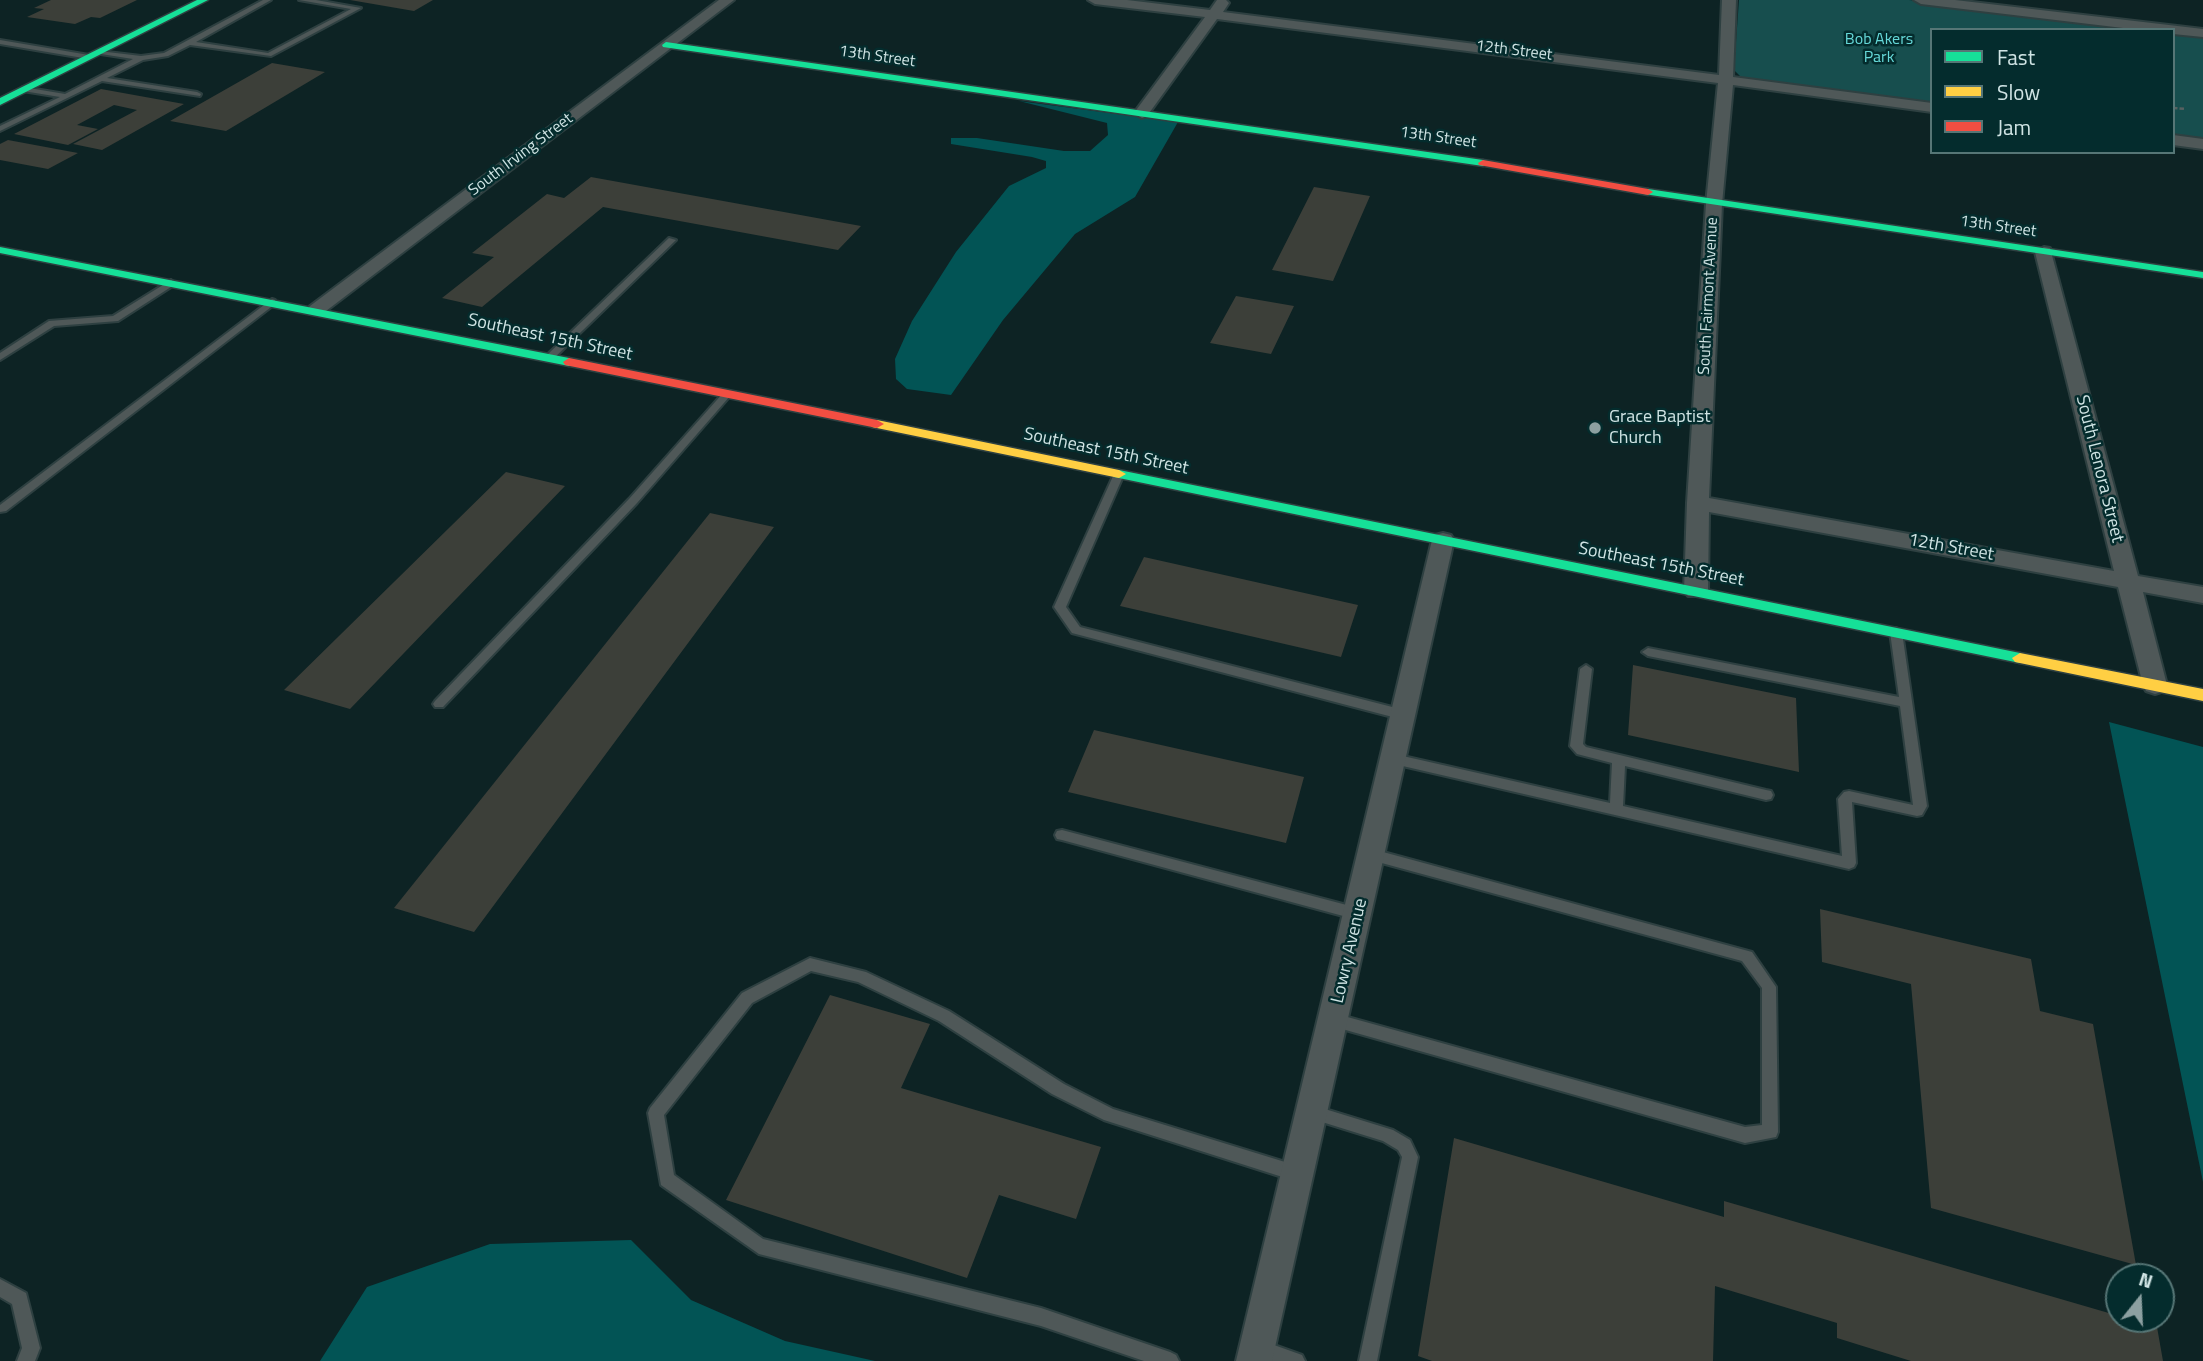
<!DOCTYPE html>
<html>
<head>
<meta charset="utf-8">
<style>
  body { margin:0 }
  #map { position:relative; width:2203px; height:1361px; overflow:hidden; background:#0d2324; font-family:"Titillium Web",sans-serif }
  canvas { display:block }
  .legend { position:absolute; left:1930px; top:28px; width:245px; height:126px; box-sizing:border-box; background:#042c2d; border:2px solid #567676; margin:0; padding:9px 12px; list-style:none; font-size:21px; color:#d0e4e4 }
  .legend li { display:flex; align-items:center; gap:14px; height:35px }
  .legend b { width:35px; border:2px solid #567676 }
  .north { position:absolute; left:2105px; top:1263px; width:70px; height:70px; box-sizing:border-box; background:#042c2d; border:2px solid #567676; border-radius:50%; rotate:18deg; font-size:19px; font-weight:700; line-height:28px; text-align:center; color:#d0e4e4 }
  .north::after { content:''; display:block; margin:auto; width:24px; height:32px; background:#8ca0a1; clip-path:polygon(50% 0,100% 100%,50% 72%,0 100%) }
</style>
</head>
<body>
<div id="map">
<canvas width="2203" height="1361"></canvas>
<ul class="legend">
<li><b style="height:9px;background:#16e098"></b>Fast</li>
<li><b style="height:9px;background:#ffcf43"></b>Slow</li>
<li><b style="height:9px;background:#f24e42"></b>Jam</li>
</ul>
<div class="north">N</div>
</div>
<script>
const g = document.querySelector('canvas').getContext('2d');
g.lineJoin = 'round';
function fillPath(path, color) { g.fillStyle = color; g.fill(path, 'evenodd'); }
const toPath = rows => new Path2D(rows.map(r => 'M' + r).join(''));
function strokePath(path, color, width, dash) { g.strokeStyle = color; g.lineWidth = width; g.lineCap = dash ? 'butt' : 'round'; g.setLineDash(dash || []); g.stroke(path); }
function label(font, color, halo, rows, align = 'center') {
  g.font = font + ' "Titillium Web",sans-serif'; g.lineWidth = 5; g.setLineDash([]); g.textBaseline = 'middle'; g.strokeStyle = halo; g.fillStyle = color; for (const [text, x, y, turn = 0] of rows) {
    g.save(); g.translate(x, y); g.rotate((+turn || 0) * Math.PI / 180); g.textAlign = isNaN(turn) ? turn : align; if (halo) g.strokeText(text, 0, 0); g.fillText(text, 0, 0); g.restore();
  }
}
fillPath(toPath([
  [1739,0,1909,0,2165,30,1932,30,1932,106,1741,77,1734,70],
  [2173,31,2203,34,2203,141,2173,137]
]), '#174e4e');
fillPath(toPath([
  [1019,101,1178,122,1135,197,1075,234,1003,320,951,395,907,389,896,379,895,359,912,321,956,252,1009,186,1046,168,1046,161,1032,157,951,144,951,138,977,138,1064,151,1090,151,1108,135,1107,123],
  [2109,722,2203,747,2203,1182],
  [631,1240,691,1300,785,1341,875,1361,320,1361,367,1287,490,1244]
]), '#025455');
fillPath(toPath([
  [51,0,137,0,100,18,91,17,75,24,27,17,44,9,34,8],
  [350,0,433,0,414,11],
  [272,63,325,72,226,131,170,121],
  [101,89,184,104,102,150,73,144,137,110,114,105,77,125,98,129,68,145,14,134],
  [8,140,78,153,48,169,0,160,0,144],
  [591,177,861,226,838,250,603,207,482,307,442,298,494,257,472,253,547,194,564,198],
  [1314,187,1370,196,1333,281,1272,270],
  [1236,296,1294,306,1271,354,1210,343],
  [506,472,565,486,350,709,284,690],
  [710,513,774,527,474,932,394,908],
  [1144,557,1358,605,1341,657,1120,606],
  [1633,665,1796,698,1799,772,1628,735],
  [1094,730,1304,777,1286,843,1068,792],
  [1820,909,2031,959,2040,1011,2093,1024,2136,1265,1931,1208,1911,984,1822,962],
  [830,995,930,1024,901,1088,1101,1147,1076,1219,999,1195,967,1278,726,1200],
  [1454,1138,1724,1217,1724,1201,2119,1316,2119,1319,2157,1327,2163,1361,1911,1361,1837,1338,1837,1323,1715,1286,1713,1361,1432,1361,1418,1356]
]), '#3c3f39');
const lane = toPath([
  [263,0,271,0,196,42,268,53,351,9,299,0,316,0,361,8,271,56,190,45,168,56,143,60,107,78,197,92,201,94,200,96,102,81,0,131,0,126,60,97,23,91,23,87,65,94,133,59,101,54,99,53,99,51,141,56,164,53,263,0],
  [0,40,89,55,93,57,89,59,0,44,0,40],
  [669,238,676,240,552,360,546,360,546,356,669,238],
  [171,280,175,283,174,285,118,321,54,326,0,360,0,353,49,321,113,316,171,280],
  [272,299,275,300,275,304,6,511,0,512,0,505,272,299],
  [727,391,732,394,730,396,637,503,443,707,435,707,433,704,435,701,629,499,724,392,727,391],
  [1119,471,1124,474,1066,607,1080,627,1404,710,1408,712,1410,715,1408,718,1404,720,1072,633,1054,607,1114,474,1119,471],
  [1896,628,1902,632,1927,806,1922,815,1917,816,1852,802,1856,863,1854,867,1849,869,1394,764,1389,762,1388,759,1389,756,1394,754,1610,803,1612,763,1577,754,1570,746,1580,669,1586,665,1592,669,1583,744,1586,747,1766,790,1771,791,1773,795,1771,799,1766,800,1625,766,1623,806,1842,856,1838,799,1844,792,1849,791,1913,805,1900,706,1648,656,1642,652,1648,648,1899,697,1890,632,1896,628],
  [1062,830,1358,908,1363,910,1365,914,1363,918,1358,920,1062,840,1057,839,1055,835,1057,831,1062,830],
  [1372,849,1752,952,1776,987,1778,1132,1776,1137,1745,1143,1328,1025,1325,1020,1328,1015,1333,1013,1745,1127,1762,1125,1762,988,1742,961,1367,859,1365,855,1367,851,1372,849],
  [810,958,866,972,949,1011,1064,1084,1113,1109,1298,1166,1304,1168,1306,1174,1304,1180,1298,1182,1104,1120,1052,1094,939,1021,858,982,811,971,752,1003,664,1115,674,1175,763,1239,1041,1308,1170,1352,1176,1355,1179,1361,1144,1361,1041,1326,759,1254,661,1185,648,1113,650,1108,742,993,810,958],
  [1312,1105,1393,1130,1410,1140,1418,1157,1377,1361,1359,1361,1402,1157,1398,1150,1383,1141,1306,1117,1304,1112,1306,1107,1312,1105],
  [0,1279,26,1293,40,1348,35,1361,17,1361,22,1348,12,1304,0,1297,0,1279],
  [1260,1340,1302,1355,1305,1361,1269,1361,1254,1355,1251,1349,1254,1343,1260,1340]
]);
const street = toPath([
  [719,0,734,0,322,314,310,314,307,310,310,306,719,0],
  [1088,0,1127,0,1210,10,1217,0,1226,0,1229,3,1223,12,1719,75,1722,0,1736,0,1733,77,1932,103,1932,112,1733,85,1722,204,1709,498,2114,571,2035,252,2044,247,2050,248,2138,576,2203,587,2203,603,2143,592,2167,685,2164,691,2155,694,2146,691,2143,685,2118,587,1709,512,1708,591,1704,596,1688,596,1684,591,1687,503,1706,204,1718,83,1217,19,1147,116,1142,118,1134,113,1205,17,1095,4,1088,0],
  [1914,0,1955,0,2203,29,2203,37,2173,34,2173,30,2140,30,1921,4,1914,0],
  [2173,135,2203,139,2203,149,2173,145,2173,135],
  [1443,533,1451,535,1454,540,1272,1361,1236,1361,1432,540,1435,535,1443,533]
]);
const fast = toPath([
  [197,0,208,0,0,105,0,98,197,0],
  [666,42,1483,160,1488,163,1483,166,663,47,662,45,666,42],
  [1648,189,2203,272,2203,278,1644,194,1644,190,1648,189],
  [0,247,569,358,575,362,569,366,0,253,0,247],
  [1119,470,2020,653,2028,658,2020,663,1114,477,1112,474,1114,471,1119,470]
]);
const slow = toPath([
  [877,420,1119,470,1126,474,1119,478,872,427,870,424,877,420],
  [2020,653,2203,689,2203,701,2015,662,2012,658,2020,653]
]);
const jam = toPath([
  [1483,160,1648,189,1653,192,1648,195,1479,165,1478,163,1483,160],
  [569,358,877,420,884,424,877,428,565,365,563,362,569,358]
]);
strokePath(lane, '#2e4041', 4);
strokePath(street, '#2e4041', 4);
strokePath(fast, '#2e4041', 3);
strokePath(slow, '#2e4041', 3);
strokePath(jam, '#2e4041', 3);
strokePath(toPath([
  [2173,108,2186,109]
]), '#576161', 2.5, [4.5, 2]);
fillPath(lane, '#4f5858');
fillPath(street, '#4f5858');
fillPath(fast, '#16e098');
fillPath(slow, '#ffcf43');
fillPath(jam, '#f24e42');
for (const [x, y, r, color] of [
  [1595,428,7,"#8ca0a1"]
]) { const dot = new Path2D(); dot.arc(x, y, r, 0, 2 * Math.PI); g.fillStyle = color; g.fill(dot); strokePath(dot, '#042c2d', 2.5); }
label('16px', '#66d9d9', '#042c2d', [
  ["Bob Akers",1879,40],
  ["Park",1879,58]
]);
label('16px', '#d0e4e4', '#042c2d', [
  ["12th Street",1514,51,7],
  ["13th Street",877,57,8],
  ["13th Street",1438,138,8],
  ["South Irving Street",521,155,-37],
  ["13th Street",1998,227,8],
  ["South Fairmont Avenue",1709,296,-87]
]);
label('18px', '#d0e4e4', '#042c2d', [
  ["Southeast 15th Street",550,338,12],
  ["Southeast 15th Street",1106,452,12],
  ["South Lenora Street",2099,469,76],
  ["12th Street",1951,548,10],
  ["Southeast 15th Street",1661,565,11],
  ["Lowry Avenue",1350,951,-77]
]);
label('18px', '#d0e4e4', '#042c2d', [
  ["Grace Baptist",1609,418],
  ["Church",1609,439]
], 'left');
</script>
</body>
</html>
